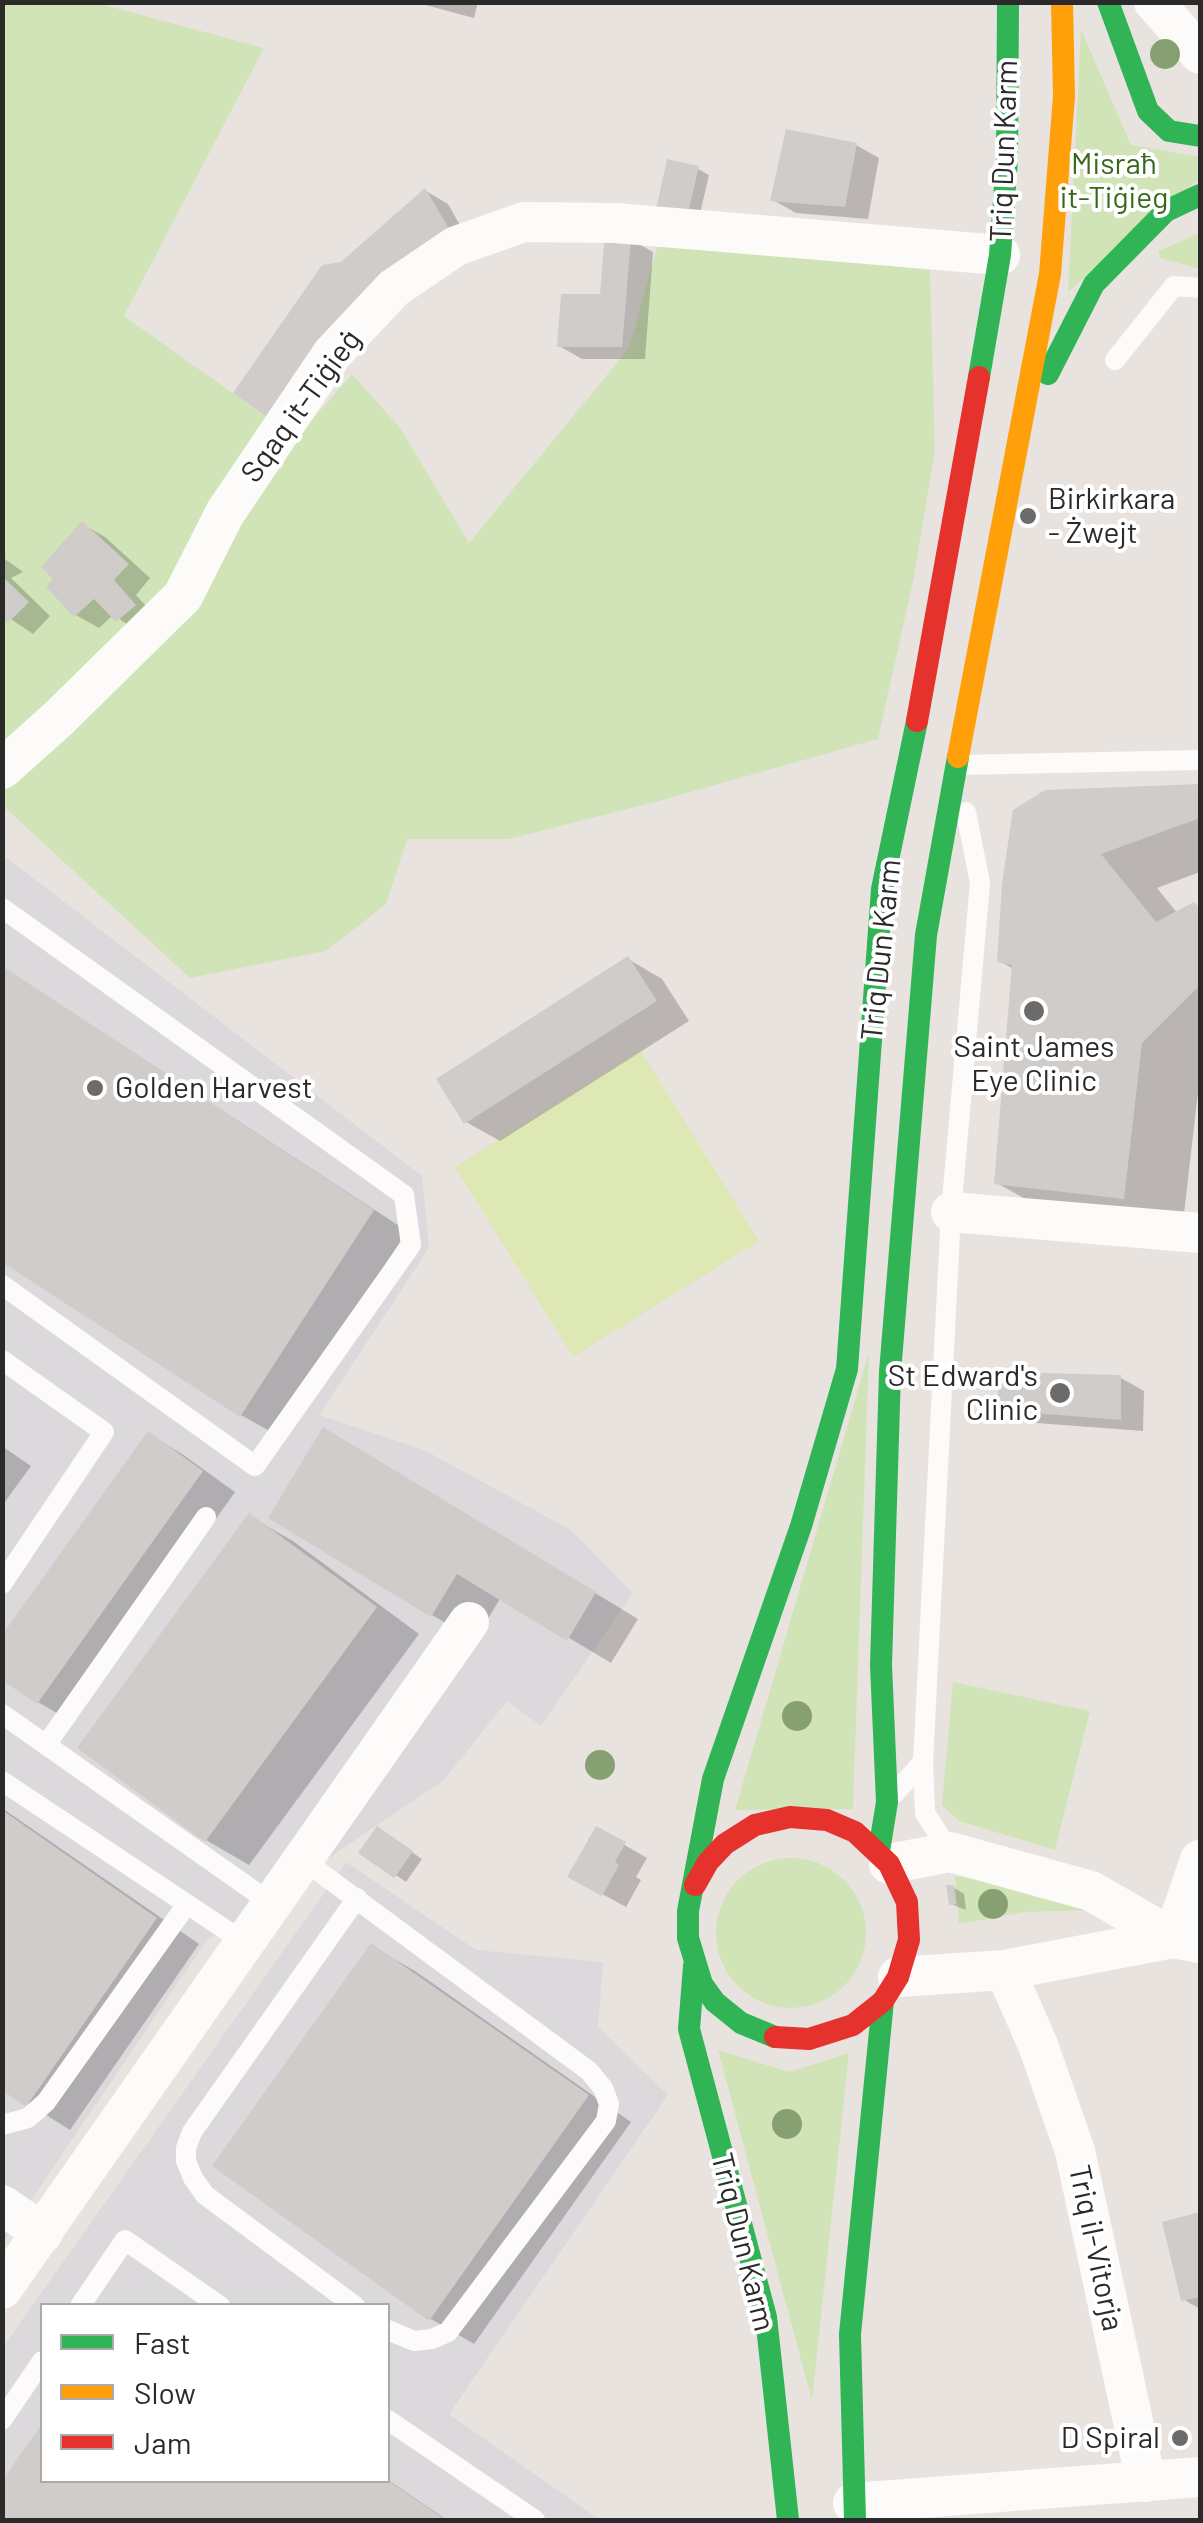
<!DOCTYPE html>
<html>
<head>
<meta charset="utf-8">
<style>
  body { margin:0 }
  #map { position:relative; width:1203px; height:2523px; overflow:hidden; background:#e9e3e0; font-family:Barlow,sans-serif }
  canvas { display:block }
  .frame { position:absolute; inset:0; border:5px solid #2a2a2a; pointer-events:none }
  .legend { position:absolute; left:40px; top:2303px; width:350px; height:180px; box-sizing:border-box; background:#fff; border:2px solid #aaa; margin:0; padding:12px 18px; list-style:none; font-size:30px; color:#2a2a2a }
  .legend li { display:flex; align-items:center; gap:20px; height:50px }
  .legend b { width:50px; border:2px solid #aaa }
</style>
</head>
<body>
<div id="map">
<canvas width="1203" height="2523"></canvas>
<div class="frame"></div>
<ul class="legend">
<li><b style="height:12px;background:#30b455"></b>Fast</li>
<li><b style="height:12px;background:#ff9f0a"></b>Slow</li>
<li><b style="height:12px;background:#e5322d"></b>Jam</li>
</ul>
</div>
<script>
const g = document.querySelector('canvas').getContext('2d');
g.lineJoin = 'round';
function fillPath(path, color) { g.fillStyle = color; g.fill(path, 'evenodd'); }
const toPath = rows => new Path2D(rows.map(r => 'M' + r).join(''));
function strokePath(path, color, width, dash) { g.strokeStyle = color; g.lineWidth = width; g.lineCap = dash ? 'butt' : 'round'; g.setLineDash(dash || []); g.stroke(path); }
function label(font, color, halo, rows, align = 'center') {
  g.font = font + ' Barlow,sans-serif'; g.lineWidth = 8; g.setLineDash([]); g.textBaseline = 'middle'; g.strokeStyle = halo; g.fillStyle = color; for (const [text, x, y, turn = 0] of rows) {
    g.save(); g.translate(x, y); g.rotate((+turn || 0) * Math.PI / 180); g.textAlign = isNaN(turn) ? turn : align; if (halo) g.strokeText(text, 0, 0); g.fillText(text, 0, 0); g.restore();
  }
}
fillPath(toPath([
  [3,855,422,1176,429,1248,319,1415,424,1450,571,1530,633,1593,541,1726,507,1701,444,1780,206,1941,3,2242],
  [346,1862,476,1950,603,1962,598,2027,668,2095,449,2414,600,2520,3,2520,3,2347],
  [42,2306,388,2306,388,2480,42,2480]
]), '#dbd9dc');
fillPath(toPath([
  [3,3,97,3,264,48,124,316,296,438,352,374,401,429,469,543,629,348,659,240,930,270,935,450,914,577,878,739,659,801,509,839,407,839,386,904,326,951,190,978,3,806],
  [1081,29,1131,145,1200,157,1200,178,1068,292],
  [1200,233,1200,269,1160,258,1158,251],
  [869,1352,853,1809,735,1810],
  [953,1682,1090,1711,1055,1850,959,1821,942,1805],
  '716 1933a75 75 0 1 1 150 0a75 75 0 1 1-150 0Z',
  [955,1876,1021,1884,1095,1910,1026,1912,959,1924],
  [718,2050,789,2072,849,2053,812,2401]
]), '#d1e4b8');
fillPath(toPath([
  [641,1051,759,1241,573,1357,455,1167]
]), '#dee8b5');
fillPath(toPath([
  [414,2,478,2,474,18],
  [856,145,879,158,868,219,796,213,773,200],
  [698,169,709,175,698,222,669,215],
  [426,191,448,204,473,248,364,337,342,264],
  [630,239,653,252,645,359,582,359,559,346,603,296],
  [82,524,105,537,150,578,136,595,158,619,141,633,113,615,99,628,76,615],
  [2,557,23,572,11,578,50,616,33,634,2,613],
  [1200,787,1200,872,1157,888,1178,914,1194,905,1200,909,1200,1075,1182,1231,1055,1216,997,1183,1014,969,999,961,1046,792],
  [628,959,662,979,689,1021,500,1141,466,1122],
  [2,967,407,1231,275,1434,241,1415],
  [1121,1378,1144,1391,1143,1431,1023,1422,1000,1409],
  [149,1434,182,1454,235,1492,72,1722,38,1702],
  [2,1446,31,1466,2,1506],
  [367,1455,638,1619,611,1663,501,1597,475,1640,432,1615],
  [249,1516,293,1541,419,1634,249,1865,206,1840],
  [2,1808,199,1944,70,2130,2,2087],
  [597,1829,647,1858,636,1877,641,1880,626,1907,571,1877],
  [388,1836,422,1859,406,1882,362,1852],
  [953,1887,964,1894,966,1910,951,1904],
  [371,1946,415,1971,631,2122,474,2344,431,2319,216,2165],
  [1200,2214,1200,2309,1183,2299,1165,2224],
  [42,2428,42,2480,388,2480,447,2520,2,2520,2,2485]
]), '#0003');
fillPath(toPath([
  [786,129,857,143,845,207,770,201],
  [667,159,699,166,687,218,656,210],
  [425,188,452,234,274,422,233,393,322,265,341,262],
  [605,234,631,237,622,347,557,347,561,294,600,294],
  [82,521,129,564,114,580,136,605,116,622,94,599,74,617,46,587,53,579,41,567],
  [2,576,29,602,8,623,2,617],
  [1200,784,1200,818,1101,854,1156,922,1194,902,1200,908,1200,985,1142,1043,1124,1199,994,1184,1012,965,997,962,1002,884,1013,810,1045,790],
  [628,956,657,1001,464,1124,436,1079],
  [2,966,374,1210,240,1417,2,1262],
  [999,1372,1121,1375,1121,1420,997,1410],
  [323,1427,596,1592,567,1641,457,1574,431,1617,268,1518],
  [148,1431,203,1471,37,1704,2,1680,2,1635],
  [249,1513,377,1607,205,1842,77,1748],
  [2,1810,157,1918,26,2107,2,2090],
  [377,1826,413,1851,394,1878,358,1853],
  [596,1826,626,1842,615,1862,619,1865,602,1896,567,1877],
  [946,1885,954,1885,956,1904,949,1905],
  [371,1943,589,2095,429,2321,212,2166],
  [1200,2212,1200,2297,1181,2301,1162,2222],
  [42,2424,42,2480,387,2480,446,2520,2,2520,2,2481]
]), '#cfccc9');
strokePath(toPath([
  [1115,360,1174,286,1200,288],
  [958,765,1200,760],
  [2,908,404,1195,411,1245,255,1466,2,1285],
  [2,1360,104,1432,2,1584],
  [2,1714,271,1903],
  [46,1745,206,1517],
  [923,1762,925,1813,950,1852],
  [2,1781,244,1942],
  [895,1793,923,1762,951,1212,980,883,966,812],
  [302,1859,589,2071,603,2088,609,2104,606,2121,448,2332,432,2339,414,2341,388,2330],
  [2,2125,28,2118,46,2102,187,1904],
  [80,2306,125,2240,220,2306],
  [355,2306,205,2195,193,2178,186,2161,186,2148,192,2132,357,1898],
  [2,2420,42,2361],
  [388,2420,535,2520]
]), '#fcfbfa', 20);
strokePath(toPath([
  [1154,2,1200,54],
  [2,769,58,719,183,596,225,513,332,354,394,288,456,246,524,222,615,223,1000,255],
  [951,1212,1200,1233],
  [889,1864,950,1852,1091,1891,1173,1938,1200,1943],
  [1173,1938,1200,1860],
  [1005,1970,1038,2045,1075,2151,1146,2482],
  [898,1977,1005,1970,1173,1938],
  [2,2205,43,2233],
  [2,2289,469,1622],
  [853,2503,1200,2477]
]), '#fcfbfa', 40);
strokePath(toPath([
  [1108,2,1148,111,1169,131,1200,136],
  [1048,374,1094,284,1166,211,1200,195],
  [979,377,1000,255,1007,159,1008,2],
  [879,1851,887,1802,881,1665,890,1372,926,935,958,757],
  [694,1966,689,2029,766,2317,788,2520],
  [775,2037,741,2023,715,2002,702,1984,688,1938,688,1911,713,1779,801,1526,847,1369,882,889,917,721],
  [855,2520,850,2334,883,2001]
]), '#30b455', 22);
strokePath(toPath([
  [958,757,1050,274,1064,96,1062,2]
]), '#ff9f0a', 22);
strokePath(toPath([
  [917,721,979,377],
  [695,1885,708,1862,725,1844,755,1825,790,1817,827,1820,855,1832,889,1864,907,1902,909,1940,898,1977,883,2001,853,2025,809,2039,775,2037]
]), '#e5322d', 22);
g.fillStyle = '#87a072';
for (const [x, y] of [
  [1165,54],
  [797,1716],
  [600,1765],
  [993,1904],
  [787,2124]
]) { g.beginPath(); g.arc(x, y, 15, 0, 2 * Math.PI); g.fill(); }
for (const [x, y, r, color] of [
  [1028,516,10,"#6d6b6a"],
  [1034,1011,12,"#6d6b6a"],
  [95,1088,10,"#6d6b6a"],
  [1060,1393,12,"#6d6b6a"],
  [1180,2438,10,"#6d6b6a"]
]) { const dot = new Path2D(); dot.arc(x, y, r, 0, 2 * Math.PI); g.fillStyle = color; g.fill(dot); strokePath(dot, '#fff', 4); }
label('30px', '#2a2a2a', '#fff', [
  ["Triq Dun Karm",1004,151,-88],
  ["Sqaq it-Tiġieġ",301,406,-54],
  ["Triq Dun Karm",881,950,-84],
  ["Triq Dun Karm",743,2242,76],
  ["Triq il-Vitorja",1096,2248,78]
]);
label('30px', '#376918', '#fff', [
  ["Misraħ",1114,164],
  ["it-Tiġieg",1114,198]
]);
label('30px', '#2a2a2a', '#fff', [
  ["Birkirkara",1048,499],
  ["- Żwejt",1048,533],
  ["Saint James",1034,1047,"center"],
  ["Eye Clinic",1034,1081,"center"],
  ["Golden Harvest",115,1088],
  ["St Edward's",1038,1376,"right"],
  ["Clinic",1038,1410,"right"],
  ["D Spiral",1160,2438,"right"]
], 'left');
</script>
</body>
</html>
